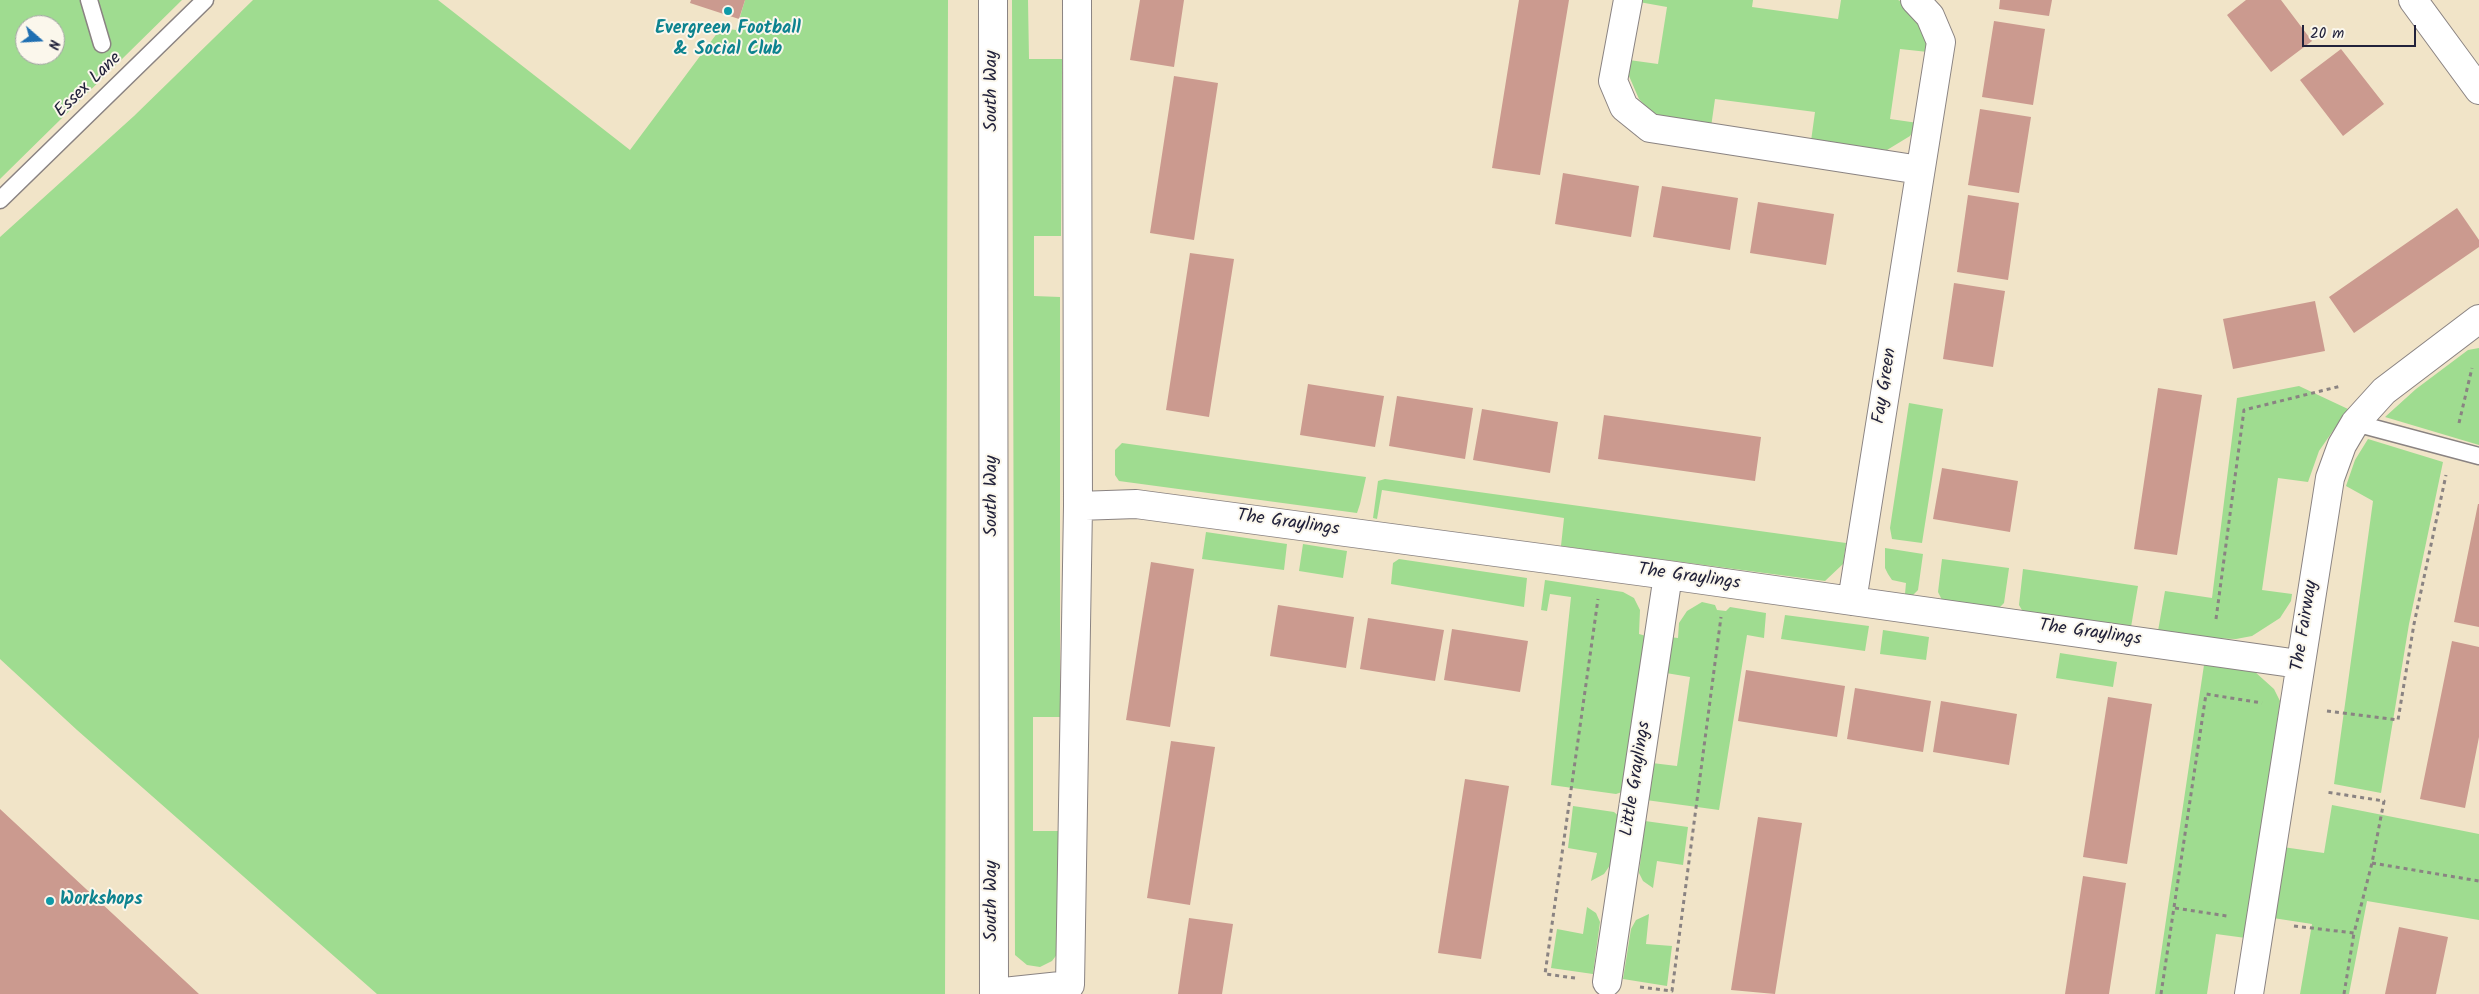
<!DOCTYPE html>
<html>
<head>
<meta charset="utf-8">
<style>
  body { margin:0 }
  #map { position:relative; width:2479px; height:994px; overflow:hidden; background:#f1e4c8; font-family:Kalam,sans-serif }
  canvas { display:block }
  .north { position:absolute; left:15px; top:15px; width:50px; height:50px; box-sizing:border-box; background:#fbf7ec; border:1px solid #a4a2a5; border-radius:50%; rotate:109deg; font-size:14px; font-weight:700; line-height:20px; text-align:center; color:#22223b }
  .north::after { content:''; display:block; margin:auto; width:18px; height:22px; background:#1f6fb2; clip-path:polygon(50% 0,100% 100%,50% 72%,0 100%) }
  .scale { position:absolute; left:2302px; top:25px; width:114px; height:22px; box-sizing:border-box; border:2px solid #22223b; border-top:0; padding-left:6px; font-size:15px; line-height:18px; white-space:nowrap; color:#22223b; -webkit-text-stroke:4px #fbf7ec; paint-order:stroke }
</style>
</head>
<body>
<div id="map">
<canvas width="2479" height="994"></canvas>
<div class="north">N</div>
<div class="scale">20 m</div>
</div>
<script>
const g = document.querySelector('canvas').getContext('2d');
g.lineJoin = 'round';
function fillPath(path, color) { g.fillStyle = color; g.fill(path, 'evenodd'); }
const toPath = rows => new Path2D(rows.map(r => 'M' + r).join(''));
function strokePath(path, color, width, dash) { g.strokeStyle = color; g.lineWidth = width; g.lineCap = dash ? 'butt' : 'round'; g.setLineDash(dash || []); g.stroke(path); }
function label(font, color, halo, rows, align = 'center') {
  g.font = font + ' Kalam,sans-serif'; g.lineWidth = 4; g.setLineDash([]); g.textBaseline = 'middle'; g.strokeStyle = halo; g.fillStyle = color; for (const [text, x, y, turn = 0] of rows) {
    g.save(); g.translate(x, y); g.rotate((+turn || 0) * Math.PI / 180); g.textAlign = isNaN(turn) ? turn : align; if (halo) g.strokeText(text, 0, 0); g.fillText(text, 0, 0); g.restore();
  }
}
fillPath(toPath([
  [0,0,182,0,0,179],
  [25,25,55,25,55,55,25,55],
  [253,0,438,0,630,150,721,28,736,30,745,0,948,0,945,994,377,994,77,730,0,659,0,237,134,116],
  [1012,0,1028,0,1029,59,1062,59,1061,236,1034,236,1034,296,1060,297,1060,717,1033,717,1033,831,1061,831,1061,949,1052,961,1040,967,1027,965,1015,955],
  [1639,0,1753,0,1752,7,1838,19,1841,0,1898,0,1905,3,1926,27,1928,52,1900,49,1890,119,1918,123,1910,136,1887,150,1811,141,1815,112,1715,99,1711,127,1663,117,1650,111,1639,99,1629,76,1629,60,1658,64,1667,7,1639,2],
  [2479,348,2479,445,2385,417,2416,389,2468,350],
  [2299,386,2348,409,2319,451,2308,482,2278,478,2262,590,2292,594,2291,601,2280,618,2252,636,2236,639,2208,638,2158,631,2165,591,2212,598,2237,398],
  [1909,403,1943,409,1922,543,1892,539,1890,528],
  [2368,439,2443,462,2409,624,2381,793,2334,784,2373,501,2346,486,2355,460],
  [1122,443,1366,477,1360,504,1357,513,1119,481,1115,475,1115,450],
  [1385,479,1846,543,1843,564,1825,581,1561,546,1564,518,1382,490,1377,519,1373,518,1378,481],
  [1206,532,1287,544,1284,570,1202,559],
  [1303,544,1347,551,1343,578,1299,571],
  [1885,548,1923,554,1918,590,1913,595,1905,594,1906,583,1892,580,1888,574,1885,568],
  [1399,559,1527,578,1524,607,1391,584,1393,563],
  [1942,559,2009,568,2004,603,1998,609,1942,600,1938,592],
  [2023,569,2138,586,2131,627,2023,612,2019,605],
  [1545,580,1623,592,1634,598,1640,610,1639,634,1646,636,1625,791,1616,794,1551,785,1571,597,1550,594,1547,611,1541,610],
  [1702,602,1715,605,1717,610,1726,611,1730,607,1766,613,1764,638,1747,635,1719,810,1646,800,1652,763,1677,766,1690,677,1666,673,1669,637,1678,638,1679,623,1687,611],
  [1785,615,1869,626,1865,651,1781,639],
  [1883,630,1929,637,1926,660,1880,654],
  [2060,653,2117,662,2113,687,2056,678],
  [2204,665,2254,671,2274,689,2280,701,2246,938,2216,934,2207,994,2155,994],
  [2332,805,2479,834,2479,920,2367,901,2349,994,2300,994,2312,924,2273,918,2283,847,2324,853],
  [1573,806,1614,812,1621,818,1615,858,1604,874,1591,881,1597,853,1568,848],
  [1645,821,1688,827,1683,865,1657,861,1653,888,1643,881,1639,873],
  [1587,907,1596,913,1600,922,1593,974,1551,968,1557,929,1583,934],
  [1649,914,1646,944,1672,946,1667,986,1623,979,1631,929,1636,920]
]), '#9fdc90');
fillPath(toPath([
  [691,0,745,0,739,19,690,3],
  [1140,0,1184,0,1174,67,1130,60],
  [1519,0,1569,0,1540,175,1492,168],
  [2000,0,2052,0,2049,16,1999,9],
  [2246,0,2281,0,2312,41,2271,72,2227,15],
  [1994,21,2045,29,2033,105,1982,97],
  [2341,49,2384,104,2343,136,2300,80],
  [1174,76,1218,83,1194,240,1150,233],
  [1980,109,2031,117,2019,193,1968,185],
  [1563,173,1639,186,1631,237,1555,224],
  [1662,186,1738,198,1730,250,1653,237],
  [1968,195,2019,203,2008,280,1957,272],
  [1758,202,1834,214,1826,265,1750,253],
  [2457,208,2479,240,2479,247,2354,333,2329,297],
  [1190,253,1234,259,1209,417,1166,410],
  [1954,283,2005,291,1993,367,1943,359],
  [2315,301,2325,351,2233,369,2223,319],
  [1308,384,1384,396,1375,447,1300,435],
  [2158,388,2202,395,2177,555,2134,549],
  [1397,396,1473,408,1465,459,1389,446],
  [1482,409,1558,422,1550,473,1473,460],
  [1604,415,1761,437,1755,481,1598,459],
  [1942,468,2018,481,2010,532,1933,519],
  [2478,504,2479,504,2479,627,2454,622],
  [1151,562,1194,569,1170,727,1126,720],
  [1278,605,1354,617,1346,668,1270,656],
  [1368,618,1444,630,1435,681,1360,669],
  [1452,629,1528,641,1520,692,1444,680],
  [2452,641,2479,647,2479,737,2465,808,2420,799],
  [1746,670,1845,686,1837,737,1738,721],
  [1855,688,1931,701,1923,752,1847,739],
  [2108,697,2152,704,2127,864,2083,857],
  [1941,701,2017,714,2009,765,1933,752],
  [1171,741,1215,747,1190,905,1147,898],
  [1465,779,1509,786,1481,959,1438,953],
  [0,809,199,994,0,994],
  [1758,817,1802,823,1775,994,1731,990],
  [2083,876,2126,883,2109,994,2065,994],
  [1189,918,1233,924,1222,994,1178,994],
  [2399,927,2448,937,2436,994,2385,994]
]), '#cb9a8f');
const service = toPath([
  [89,0,102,44],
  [0,200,205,0],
  [2355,423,2479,456]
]);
const minor = toPath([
  [1628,0,1613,81,1624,107,1650,128,1920,170],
  [2413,0,2479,90],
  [1078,506,1136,504,1668,575,2299,664],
  [1852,601,1941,42,1930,16,1915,0],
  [1607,982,1668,575],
  [994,993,1070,985,1078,506,1077,0],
  [2249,994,2330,478,2342,445,2355,423,2384,391,2479,319]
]);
const tertiary = toPath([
  [993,0,994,994]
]);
strokePath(service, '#8a8382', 19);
strokePath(minor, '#8a8382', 30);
strokePath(tertiary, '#8a8382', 30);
strokePath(toPath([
  [2459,423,2472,368],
  [2216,619,2244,410,2341,386],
  [2327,711,2398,720,2414,624,2446,475],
  [2372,863,2479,881],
  [2175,908,2227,916],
  [2294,926,2354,933,2372,863,2384,801,2326,792],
  [1575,978,1545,974,1598,599],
  [1640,987,1672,991,1721,617],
  [2161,994,2206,694,2262,703],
  [2344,994,2354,933]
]), '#8a8382', 3, [4, 4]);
strokePath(service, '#fff', 16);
strokePath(minor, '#fff', 28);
strokePath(tertiary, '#fff', 28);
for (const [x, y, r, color] of [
  [728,11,5,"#0f9aa8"],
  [50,901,5,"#0f9aa8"]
]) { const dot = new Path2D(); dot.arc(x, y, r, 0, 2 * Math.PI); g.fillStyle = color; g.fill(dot); strokePath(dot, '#fbf7ec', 2); }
label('bold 18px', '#0d838f', '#fbf7ec', [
  ["Evergreen Football",728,30],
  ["& Social Club",728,51],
  ["Workshops",60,901,"left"]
]);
label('18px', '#22223b', '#fbf7ec', [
  ["Essex Lane",89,86,-44],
  ["South Way",993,91,-90],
  ["Fay Green",1886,386,-81],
  ["South Way",993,496,-90],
  ["The Graylings",1288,524,8],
  ["The Graylings",1689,578,8],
  ["The Fairway",2306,626,-81],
  ["The Graylings",2090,634,8],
  ["Little Graylings",1637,779,-81],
  ["South Way",993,901,-90]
]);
</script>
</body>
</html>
